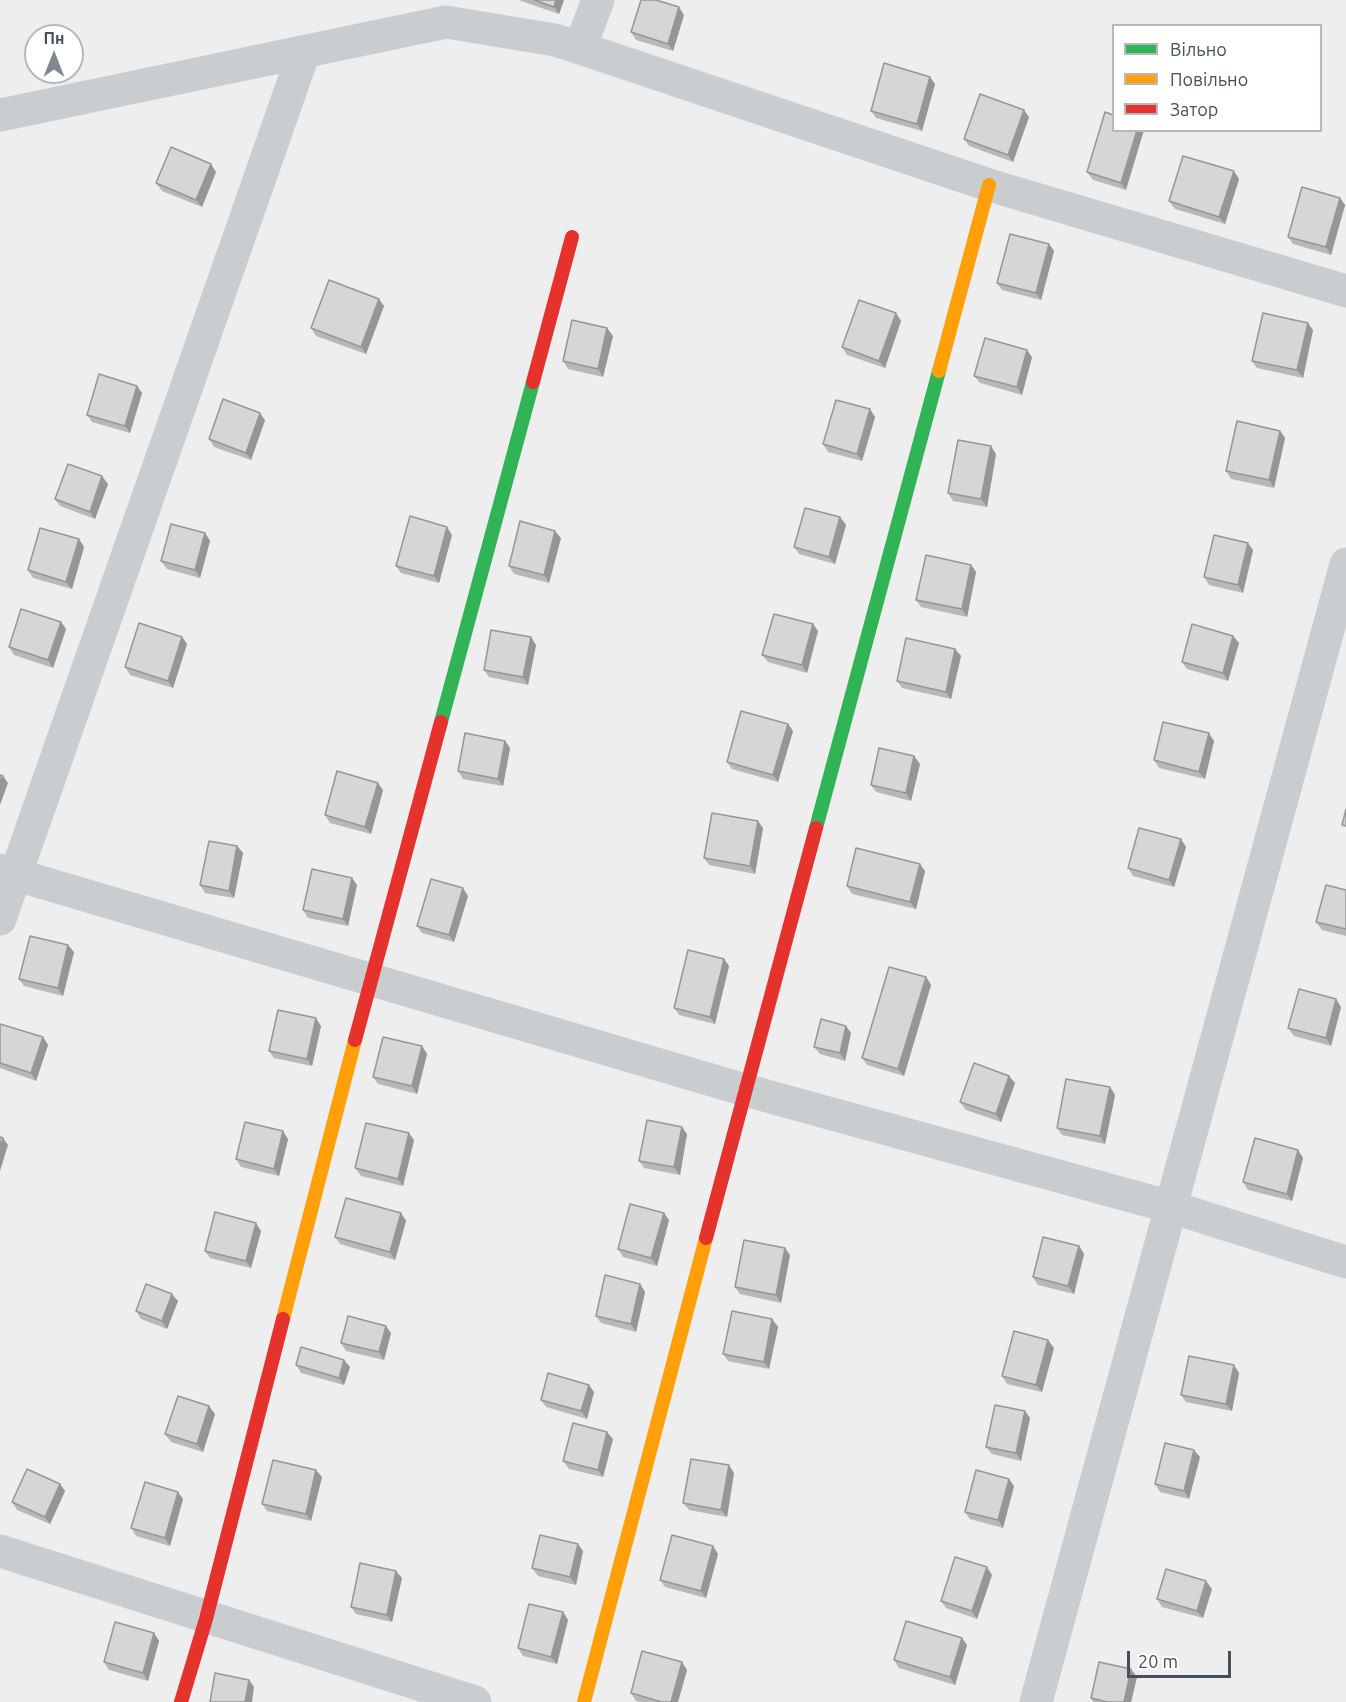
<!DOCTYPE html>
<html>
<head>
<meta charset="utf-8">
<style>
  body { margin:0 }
  #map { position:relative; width:1346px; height:1702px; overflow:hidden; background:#efeeee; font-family:Ubuntu,sans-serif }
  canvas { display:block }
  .legend { position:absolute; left:1112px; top:24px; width:210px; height:108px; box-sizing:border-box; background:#fff; border:2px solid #b5b9bd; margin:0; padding:8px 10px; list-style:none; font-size:18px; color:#46505a }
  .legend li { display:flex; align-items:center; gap:12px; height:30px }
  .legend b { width:30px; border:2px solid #b5b9bd }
  .north { position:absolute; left:24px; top:24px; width:60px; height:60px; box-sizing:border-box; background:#fff; border:2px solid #b5b9bd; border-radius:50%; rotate:0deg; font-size:16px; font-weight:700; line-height:24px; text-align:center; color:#46505a }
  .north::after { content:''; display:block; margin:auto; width:21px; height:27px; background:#81878e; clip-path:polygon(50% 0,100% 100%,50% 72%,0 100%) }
  .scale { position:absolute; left:1127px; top:1651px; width:104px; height:27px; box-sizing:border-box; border:3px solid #46505a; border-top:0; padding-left:8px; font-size:18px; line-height:21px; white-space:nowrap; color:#46505a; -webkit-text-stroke:4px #fff; paint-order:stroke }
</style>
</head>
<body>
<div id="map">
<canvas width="1346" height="1702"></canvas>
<ul class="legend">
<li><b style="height:8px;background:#30b455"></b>Вільно</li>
<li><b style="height:8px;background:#ff9f0a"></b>Повільно</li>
<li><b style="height:8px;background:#e5322d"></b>Затор</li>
</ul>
<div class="north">Пн</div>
<div class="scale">20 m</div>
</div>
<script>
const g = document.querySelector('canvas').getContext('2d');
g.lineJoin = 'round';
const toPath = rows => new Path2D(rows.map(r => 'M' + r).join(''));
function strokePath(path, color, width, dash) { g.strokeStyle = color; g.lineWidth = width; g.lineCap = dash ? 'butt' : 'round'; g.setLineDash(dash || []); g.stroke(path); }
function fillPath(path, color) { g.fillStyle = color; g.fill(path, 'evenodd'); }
strokePath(toPath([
  [580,48,598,0],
  [0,115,446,22,555,40,580,48,989,185,1346,291],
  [0,870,745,1090,1171,1207,1346,1262],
  [0,919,304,52],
  [0,1551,475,1702],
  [1036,1702,1346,564]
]), '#cacdcf', 33);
strokePath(toPath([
  [441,722,533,382],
  [816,828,939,371]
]), '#30b455', 14);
strokePath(toPath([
  [939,371,989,185],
  [283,1319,355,1040],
  [584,1702,706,1238]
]), '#ff9f0a', 14);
strokePath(toPath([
  [533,382,572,237],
  [355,1040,441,722],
  [706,1238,816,828],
  [181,1702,206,1619,283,1319]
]), '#e5322d', 14);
fillPath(toPath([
  [520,0,564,0,559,14,521,1],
  [684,15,673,51,636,40,631,32],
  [935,84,922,131,876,118,871,111],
  [1105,112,1126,190,1093,180,1087,172],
  [1029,117,1013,162,969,146,964,139],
  [216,172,202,207,162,191,156,183],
  [1239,179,1225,224,1175,209,1169,201],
  [1340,198,1345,205,1331,255,1293,244,1288,237],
  [1049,244,1054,251,1041,300,1002,290,997,283],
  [384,306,366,354,316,336,311,328],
  [901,321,885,368,847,355,842,347],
  [1313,330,1303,378,1257,368,1252,361],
  [613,336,603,377,568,369,563,361],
  [1032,357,1022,395,980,383,974,376],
  [137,386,142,393,130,433,92,422,87,415],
  [875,417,862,461,828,452,823,444],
  [265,420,251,460,214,447,209,439],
  [1280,431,1285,438,1274,488,1231,479,1226,471],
  [996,454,987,507,953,501,948,493],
  [108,484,95,519,60,506,55,499],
  [840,517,846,525,835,564,799,554,794,547],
  [205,533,210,541,200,578,167,569,161,561],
  [452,535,439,583,401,573,396,566],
  [561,538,549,583,514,574,509,566],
  [84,547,72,589,33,578,28,570],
  [1253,550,1243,593,1209,585,1204,577],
  [971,565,976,572,967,617,921,607,916,600],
  [61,622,66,629,53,668,14,655,9,647],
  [818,631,807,673,768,662,762,655],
  [1233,636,1239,643,1228,681,1187,669,1182,662],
  [182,637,187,644,173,688,130,675,125,667],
  [536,645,528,685,489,677,484,670],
  [955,649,961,656,951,699,902,688,897,681],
  [788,724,793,731,778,782,732,769,727,762],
  [505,741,510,748,503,786,463,779,458,771],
  [1214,741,1205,779,1159,768,1154,760],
  [920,764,911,801,876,792,871,785],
  [383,790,371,834,330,823,325,815],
  [763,828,755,874,709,865,704,858],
  [237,846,243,853,234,898,205,893,200,885],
  [1186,847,1174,887,1133,876,1128,868],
  [925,871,916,909,852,894,847,886],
  [357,885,348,926,308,918,303,910],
  [1346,890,1346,936,1322,930,1316,922],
  [468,896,454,942,422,933,417,926],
  [74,952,63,996,24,986,19,979],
  [724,959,729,966,715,1024,679,1015,674,1008],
  [926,977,931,985,904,1076,867,1065,862,1058],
  [1336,999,1341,1007,1331,1046,1294,1036,1288,1028],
  [0,1024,43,1037,48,1045,36,1081,0,1068],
  [321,1026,312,1066,274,1058,269,1051],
  [851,1033,845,1061,820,1054,814,1047],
  [422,1046,427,1054,417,1094,378,1084,373,1077],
  [1015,1083,1001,1122,966,1110,960,1102],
  [1110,1087,1115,1095,1105,1144,1062,1135,1057,1128],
  [687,1134,680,1175,644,1168,639,1161],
  [288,1139,279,1176,241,1167,236,1159],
  [414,1140,403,1186,361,1176,355,1168],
  [1298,1150,1303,1158,1292,1201,1248,1190,1243,1182],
  [401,1213,406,1221,395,1260,340,1244,335,1237],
  [669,1220,657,1266,623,1257,618,1249],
  [261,1231,251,1268,210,1258,205,1251],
  [1079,1246,1084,1254,1074,1294,1038,1285,1033,1277],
  [790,1255,781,1303,740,1294,735,1287],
  [640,1284,645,1292,636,1332,601,1323,596,1316],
  [178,1301,167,1329,141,1319,136,1311],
  [772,1319,778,1327,769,1369,728,1361,723,1354],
  [391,1333,384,1360,346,1351,341,1343],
  [1054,1348,1042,1392,1007,1384,1002,1376],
  [344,1360,350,1367,344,1385,301,1373,296,1365],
  [1239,1373,1232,1411,1186,1402,1181,1395],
  [594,1392,587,1419,546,1407,541,1400],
  [215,1414,203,1452,171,1442,165,1434],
  [1030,1418,1021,1461,992,1454,986,1447],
  [613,1439,603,1477,569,1469,563,1461],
  [1200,1457,1189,1499,1160,1492,1155,1484],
  [734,1473,727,1517,689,1510,683,1503],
  [322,1477,311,1521,267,1511,262,1504],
  [60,1484,65,1491,50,1524,17,1510,12,1502],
  [1014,1486,1003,1528,970,1519,965,1512],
  [183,1499,170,1546,136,1536,131,1528],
  [713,1546,718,1554,706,1598,665,1587,660,1580],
  [583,1551,576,1585,538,1576,532,1568],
  [992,1575,977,1619,946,1608,941,1601],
  [402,1578,392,1622,356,1614,351,1607],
  [1212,1589,1203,1618,1162,1607,1157,1599],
  [563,1612,568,1620,557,1664,523,1656,518,1648],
  [154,1633,159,1641,148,1681,109,1670,104,1662],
  [967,1645,955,1685,899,1668,894,1660],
  [687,1670,678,1702,640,1702,636,1701,631,1693],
  [1137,1677,1131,1702,1093,1702,1091,1698]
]), '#b8b8ba');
fillPath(toPath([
  [556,0,564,0,559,14,554,7],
  [679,7,684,15,673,51,668,44],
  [930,77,935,84,922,131,917,124],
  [1024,110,1029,117,1013,162,1008,155],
  [1137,130,1144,130,1126,190,1121,183],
  [211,164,216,172,202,207,196,200],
  [1234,171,1239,179,1225,224,1219,217],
  [1340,198,1345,205,1331,255,1326,247],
  [1049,244,1054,251,1041,300,1036,293],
  [379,299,384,306,366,354,361,347],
  [896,313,901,321,885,368,879,361],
  [1308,323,1313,330,1303,378,1297,370],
  [607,328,613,336,603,377,598,369],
  [1027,350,1032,357,1022,395,1017,387],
  [137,386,142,393,130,433,125,426],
  [870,409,875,417,862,461,857,454],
  [260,413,265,420,251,460,246,453],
  [1280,431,1285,438,1274,488,1269,480],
  [991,446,996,454,987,507,981,499],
  [102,476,108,484,95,519,90,512],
  [840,517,846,525,835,564,829,557],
  [447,527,452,535,439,583,434,576],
  [555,531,561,538,549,583,544,575],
  [205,533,210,541,200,578,195,570],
  [79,539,84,547,72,589,66,582],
  [1248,543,1253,550,1243,593,1238,585],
  [971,565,976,572,967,617,962,609],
  [61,622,66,629,53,668,48,660],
  [813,624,818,631,807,673,802,665],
  [1233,636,1239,643,1228,681,1223,673],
  [182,637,187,644,173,688,168,681],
  [531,637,536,645,528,685,523,677],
  [955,649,961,656,951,699,946,692],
  [788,724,793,731,778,782,773,775],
  [1209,733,1214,741,1205,779,1199,772],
  [505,741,510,748,503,786,498,779],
  [914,756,920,764,911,801,906,793],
  [3,776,8,783,0,805,0,783],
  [378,783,383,790,371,834,365,827],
  [758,821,763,828,755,874,750,866],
  [1181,839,1186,847,1174,887,1169,880],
  [237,846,243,853,234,898,229,891],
  [920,864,925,871,916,909,910,902],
  [352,878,357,885,348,926,343,919],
  [463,888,468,896,454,942,449,935],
  [68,945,74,952,63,996,58,988],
  [724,959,729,966,715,1024,710,1017],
  [926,977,931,985,904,1076,898,1069],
  [1336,999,1341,1007,1331,1046,1326,1038],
  [316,1018,321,1026,312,1066,307,1059],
  [846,1026,851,1033,845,1061,840,1053],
  [43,1037,48,1045,36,1081,31,1073],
  [422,1046,427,1054,417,1094,412,1086],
  [1009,1076,1015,1083,1001,1122,996,1114],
  [1110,1087,1115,1095,1105,1144,1100,1136],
  [682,1127,687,1134,680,1175,674,1167],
  [283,1131,288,1139,279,1176,274,1169],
  [409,1133,414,1140,403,1186,398,1179],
  [3,1138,8,1145,0,1171,0,1148],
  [1298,1150,1303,1158,1292,1201,1287,1194],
  [401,1213,406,1221,395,1260,390,1252],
  [664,1213,669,1220,657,1266,651,1258],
  [256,1223,261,1231,251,1268,246,1261],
  [1079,1246,1084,1254,1074,1294,1068,1286],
  [785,1248,790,1255,781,1303,776,1295],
  [640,1284,645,1292,636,1332,631,1324],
  [172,1294,178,1301,167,1329,162,1321],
  [772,1319,778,1327,769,1369,764,1362],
  [386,1326,391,1333,384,1360,379,1352],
  [1048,1340,1054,1348,1042,1392,1036,1385],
  [344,1360,350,1367,344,1385,339,1378],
  [1234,1365,1239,1373,1232,1411,1226,1404],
  [589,1385,594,1392,587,1419,581,1411],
  [209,1406,215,1414,203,1452,197,1444],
  [1025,1411,1030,1418,1021,1461,1016,1453],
  [607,1432,613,1439,603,1477,598,1470],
  [1194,1450,1200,1457,1189,1499,1184,1491],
  [729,1465,734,1473,727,1517,721,1510],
  [316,1470,322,1477,311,1521,306,1514],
  [1009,1479,1014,1486,1003,1528,998,1520],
  [60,1484,65,1491,50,1524,45,1517],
  [178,1492,183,1499,170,1546,165,1538],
  [578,1544,583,1551,576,1585,570,1577],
  [713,1546,718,1554,706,1598,701,1591],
  [987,1567,992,1575,977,1619,972,1611],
  [396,1571,402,1578,392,1622,387,1615],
  [1206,1581,1212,1589,1203,1618,1197,1611],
  [563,1612,568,1620,557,1664,551,1657],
  [154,1633,159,1641,148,1681,143,1673],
  [962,1638,967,1645,955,1685,950,1677],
  [682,1662,687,1670,678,1702,671,1702],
  [1131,1669,1137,1677,1131,1702,1124,1702],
  [249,1680,254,1687,252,1702,245,1702]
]), '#969697');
const building = toPath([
  [534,0,556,0,554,7,534,0],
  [641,0,656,0,679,7,668,44,631,32,641,0],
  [884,63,930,77,917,124,871,111,884,63],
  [980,94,1024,110,1008,155,964,139,980,94],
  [1105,112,1113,115,1113,130,1137,130,1121,183,1087,172,1105,112],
  [171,147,211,164,196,200,156,183,171,147],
  [1183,156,1234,171,1219,217,1169,201,1183,156],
  [1302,187,1340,198,1326,247,1288,237,1302,187],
  [1010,234,1049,244,1036,293,997,283,1010,234],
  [329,280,379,299,361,347,311,328,329,280],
  [859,300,896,313,879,361,842,347,859,300],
  [1263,313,1308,323,1297,370,1252,361,1263,313],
  [572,320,607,328,598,369,563,361,572,320],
  [985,338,1027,350,1017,387,974,376,985,338],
  [99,374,137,386,125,426,87,415,99,374],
  [223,399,260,413,246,453,209,439,223,399],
  [836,400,870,409,857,454,823,444,836,400],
  [1237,421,1280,431,1269,480,1226,471,1237,421],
  [958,440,991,446,981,499,948,493,958,440],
  [68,464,102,476,90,512,55,499,68,464],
  [805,508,840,517,829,557,794,547,805,508],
  [410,516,447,527,434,576,396,566,410,516],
  [520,521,555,531,544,575,509,566,520,521],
  [171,524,205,533,195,570,161,561,171,524],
  [40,528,79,539,66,582,28,570,40,528],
  [1214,535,1248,543,1238,585,1204,577,1214,535],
  [926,555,971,565,962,609,916,600,926,555],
  [21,609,61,622,48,660,9,647,21,609],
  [774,614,813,624,802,665,762,655,774,614],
  [139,623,182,637,168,681,125,667,139,623],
  [1192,624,1233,636,1223,673,1182,662,1192,624],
  [491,630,531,637,523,677,484,670,491,630],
  [906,638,955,649,946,692,897,681,906,638],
  [741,711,788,724,773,775,727,762,741,711],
  [1163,722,1209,733,1199,772,1154,760,1163,722],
  [465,733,505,741,498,779,458,771,465,733],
  [879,748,914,756,906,793,871,785,879,748],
  [337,771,378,783,365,827,325,815,337,771],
  [0,775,3,776,0,783,0,775],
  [1346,809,1346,826,1342,825,1346,809],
  [712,813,758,821,750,866,704,858,712,813],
  [1139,828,1181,839,1169,880,1128,868,1139,828],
  [209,841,237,846,229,891,200,885,209,841],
  [856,848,920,864,910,902,847,886,856,848],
  [312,869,352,878,343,919,303,910,312,869],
  [431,879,463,888,449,935,417,926,431,879],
  [1326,885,1346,890,1346,929,1316,922,1326,885],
  [30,936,68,945,58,988,19,979,30,936],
  [688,950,724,959,710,1017,674,1008,688,950],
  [889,967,926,977,898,1069,862,1058,889,967],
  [1299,989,1336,999,1326,1038,1288,1028,1299,989],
  [278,1010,316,1018,307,1059,269,1051,278,1010],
  [821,1019,846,1026,840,1053,814,1047,821,1019],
  [0,1024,43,1037,31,1073,0,1063,0,1024],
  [383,1037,422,1046,412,1086,373,1077,383,1037],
  [974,1063,1009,1076,996,1114,960,1102,974,1063],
  [1066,1079,1110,1087,1100,1136,1057,1128,1066,1079],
  [647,1120,682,1127,674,1167,639,1161,647,1120],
  [245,1122,283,1131,274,1169,236,1159,245,1122],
  [366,1123,409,1133,398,1179,355,1168,366,1123],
  [0,1137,3,1138,0,1148,0,1137],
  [1255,1138,1298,1150,1287,1194,1243,1182,1255,1138],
  [346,1198,401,1213,390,1252,335,1237,346,1198],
  [630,1204,664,1213,651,1258,618,1249,630,1204],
  [215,1212,256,1223,246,1261,205,1251,215,1212],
  [1043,1237,1079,1246,1068,1286,1033,1277,1043,1237],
  [744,1240,785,1248,776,1295,735,1287,744,1240],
  [605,1275,640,1284,631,1324,596,1316,605,1275],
  [146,1284,172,1294,162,1321,136,1311,146,1284],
  [732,1311,772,1319,764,1362,723,1354,732,1311],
  [348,1316,386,1326,379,1352,341,1343,348,1316],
  [1014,1331,1048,1340,1036,1385,1002,1376,1014,1331],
  [301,1347,344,1360,339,1378,296,1365,301,1347],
  [1189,1356,1234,1365,1226,1404,1181,1395,1189,1356],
  [548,1373,589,1385,581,1411,541,1400,548,1373],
  [178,1396,209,1406,197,1444,165,1434,178,1396],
  [995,1405,1025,1411,1016,1453,986,1447,995,1405],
  [573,1423,607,1432,598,1470,563,1461,573,1423],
  [1165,1443,1194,1450,1184,1491,1155,1484,1165,1443],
  [691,1459,729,1465,721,1510,683,1503,691,1459],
  [273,1460,316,1470,306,1514,262,1504,273,1460],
  [27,1469,60,1484,45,1517,12,1502,27,1469],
  [976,1470,1009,1479,998,1520,965,1512,976,1470],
  [145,1482,178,1492,165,1538,131,1528,145,1482],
  [540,1535,578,1544,570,1577,532,1568,540,1535],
  [672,1535,713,1546,701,1591,660,1580,672,1535],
  [955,1557,987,1567,972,1611,941,1601,955,1557],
  [360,1563,396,1571,387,1615,351,1607,360,1563],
  [1166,1569,1206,1581,1197,1611,1157,1599,1166,1569],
  [529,1604,563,1612,551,1657,518,1648,529,1604],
  [906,1621,962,1638,950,1677,894,1660,906,1621],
  [115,1622,154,1633,143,1673,104,1662,115,1622],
  [642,1651,682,1662,671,1702,662,1702,631,1693,642,1651],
  [1099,1662,1131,1669,1124,1702,1107,1702,1091,1698,1099,1662],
  [215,1673,249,1680,245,1702,210,1702,215,1673]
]);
fillPath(building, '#d6d6d8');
strokePath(building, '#969697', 1.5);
</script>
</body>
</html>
